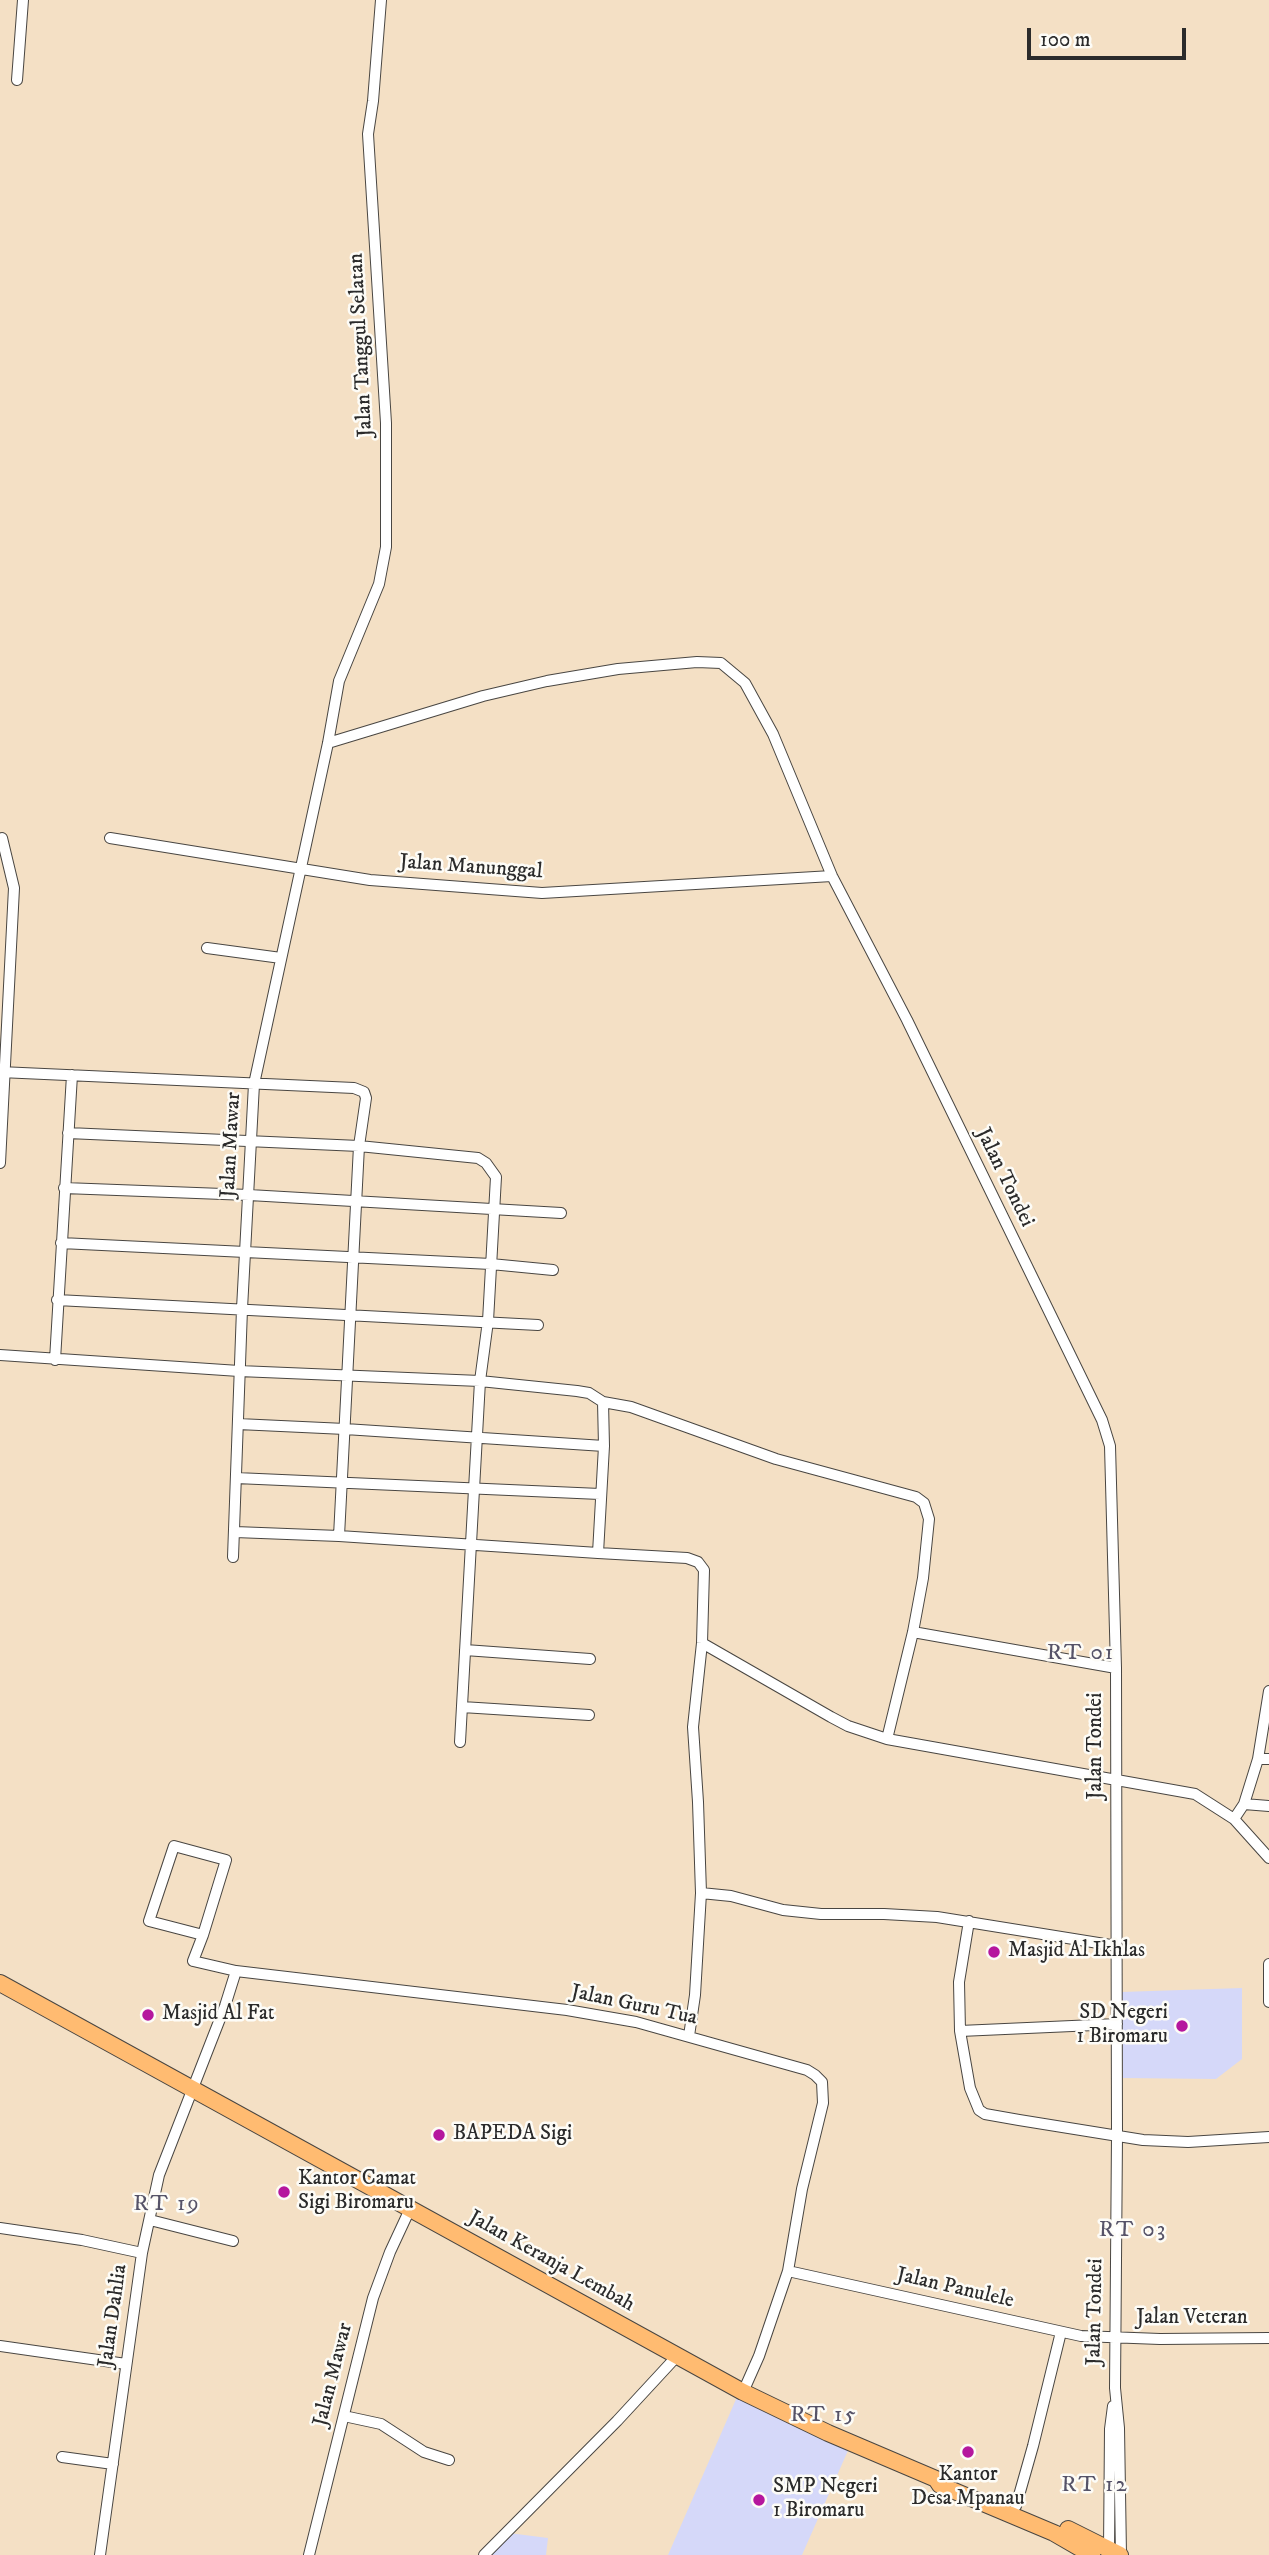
<!DOCTYPE html>
<html>
<head>
<meta charset="utf-8">
<style>
  body { margin:0 }
  #map { position:relative; width:1269px; height:2555px; overflow:hidden; background:#f4e0c5; font-family:"IM FELL DW Pica",serif }
  canvas { display:block }
  .scale { position:absolute; left:1027px; top:28px; width:159px; height:32px; box-sizing:border-box; border:4px solid #2b2b2b; border-top:0; padding-left:9px; font-size:21px; line-height:24px; white-space:nowrap; color:#2b2b2b; -webkit-text-stroke:5px #fdfcf7; paint-order:stroke }
</style>
</head>
<body>
<div id="map">
<canvas width="1269" height="2555"></canvas>
<div class="scale">100 m</div>
</div>
<script>
const g = document.querySelector('canvas').getContext('2d');
g.lineJoin = 'round';
function fillPath(path, color) { g.fillStyle = color; g.fill(path, 'evenodd'); }
const toPath = rows => new Path2D(rows.map(r => 'M' + r).join(''));
function strokePath(path, color, width, dash) { g.strokeStyle = color; g.lineWidth = width; g.lineCap = dash ? 'butt' : 'round'; g.setLineDash(dash || []); g.stroke(path); }
function label(font, color, halo, rows, align = 'center') {
  g.font = font + ' "IM FELL DW Pica",serif'; g.lineWidth = 5; g.setLineDash([]); g.textBaseline = 'middle'; g.strokeStyle = halo; g.fillStyle = color; for (const [text, x, y, turn = 0] of rows) {
    g.save(); g.translate(x, y); g.rotate((+turn || 0) * Math.PI / 180); g.textAlign = isNaN(turn) ? turn : align; if (halo) g.strokeText(text, 0, 0); g.fillText(text, 0, 0); g.restore();
  }
}
fillPath(toPath([
  [1242,1988,1242,2059,1216,2079,1123,2078,1121,1992],
  [737,2397,850,2446,802,2555,668,2555],
  [509,2533,548,2538,546,2555,487,2555]
]), '#d5d8f9');
const street = toPath([
  [17,80,23,0],
  [328,743,483,696,547,681,618,669,697,662,721,663,745,683,773,734,832,876,907,1020,1102,1420,1110,1446,1116,1668,1117,2136,1115,2388,1119,2428,1121,2555],
  [110,838,370,880,542,893,832,876],
  [207,948,281,958],
  [0,1072,354,1088,364,1092,366,1098,359,1146,478,1158,486,1163,496,1177,488,1321,480,1381,460,1742],
  [68,1133,359,1146,339,1536,598,1553,604,1446,603,1402],
  [0,1163,14,888,2,838],
  [64,1188,249,1195,561,1213],
  [61,1243,491,1264,553,1270],
  [57,1300,538,1325],
  [0,1355,239,1371,480,1381,577,1391,589,1393,603,1402,631,1407,776,1459,916,1497,924,1503,929,1519,923,1578,913,1632,887,1739,1195,1794,1234,1819,1269,1858],
  [55,1360,72,1075],
  [238,1424,345,1429,604,1446],
  [236,1478,600,1494],
  [235,1532,339,1536],
  [598,1553,687,1558,698,1562,704,1570,702,1643,693,1727,698,1802,701,1893,695,1995,689,2036],
  [233,1557,242,1309,254,1084,328,743,339,681,379,584,386,547,386,423,368,134,373,101,381,0],
  [913,1632,1116,1668],
  [702,1643,831,1717,848,1726,887,1739],
  [465,1650,590,1659],
  [462,1707,589,1715],
  [1258,1759,1269,1759],
  [1244,1804,1269,1806],
  [1234,1819,1244,1804,1258,1759,1269,1691],
  [701,1893,731,1896,783,1910,821,1914,884,1914,937,1917,1117,1946],
  [969,1921,959,1982,960,2031,970,2088,979,2110,985,2114,1019,2120,1143,2140,1188,2142,1269,2137],
  [203,1935,149,1921,174,1846,226,1860,203,1935,193,1961,236,1971],
  [1269,1964,1269,2002],
  [960,2031,1117,2024],
  [150,2220,233,2241],
  [0,2228,82,2240,142,2253],
  [788,2271,1081,2336,1160,2339,1269,2338],
  [0,2346,126,2364],
  [344,2416,381,2424,424,2452,449,2460],
  [62,2457,113,2464],
  [1016,2506,1033,2446,1061,2332],
  [1109,2550,1110,2429,1113,2406],
  [100,2555,142,2253,159,2175,225,2006,236,1971,567,2010,636,2022,782,2063,807,2070,815,2075,822,2082,823,2103,802,2189,788,2271,759,2356,743,2392],
  [309,2555,373,2298,390,2252,410,2209],
  [484,2555,617,2421,678,2355]
]);
const primary = toPath([
  [0,1983,743,2392,828,2433,936,2479,940,2485,1054,2533,1092,2555],
  [1068,2529,1120,2555]
]);
strokePath(street, '#494642', 12);
strokePath(primary, '#494642', 18);
strokePath(street, '#fff', 10);
strokePath(primary, '#ffbb71', 16);
for (const [x, y, r, color] of [
  [994,1952,7,"#b5179e"],
  [148,2015,7,"#b5179e"],
  [1182,2026,7,"#b5179e"],
  [439,2135,7,"#b5179e"],
  [284,2192,7,"#b5179e"],
  [968,2452,7,"#b5179e"],
  [759,2500,7,"#b5179e"]
]) { const dot = new Path2D(); dot.arc(x, y, r, 0, 2 * Math.PI); g.fillStyle = color; g.fill(dot); strokePath(dot, '#fdfcf7', 2.5); }
label('21px', '#2b2b2b', '#fdfcf7', [
  ["Jalan Tanggul Selatan",362,345,-93],
  ["Jalan Manunggal",471,868,4],
  ["Jalan Mawar",232,1145,-87],
  ["Jalan Tondei",1004,1178,64],
  ["Jalan Tondei",1097,1746,-90],
  ["Jalan Guru Tua",634,2006,12],
  ["Jalan Keranja Lembah",551,2262,29],
  ["Jalan Panulele",955,2289,13],
  ["Jalan Tondei",1096,2312,-89],
  ["Jalan Dahlia",114,2316,-82],
  ["Jalan Veteran",1192,2319],
  ["Jalan Mawar",334,2375,-76]
]);
label('21px', '#2b2b2b', '#fdfcf7', [
  ["Masjid Al Ikhlas",1008,1952],
  ["SD Negeri",1168,2014,"right"],
  ["1 Biromaru",1168,2038,"right"],
  ["Masjid Al Fat",162,2015],
  ["BAPEDA Sigi",453,2135],
  ["Kantor Camat",298,2180],
  ["Sigi Biromaru",298,2204],
  ["Kantor",968,2476,"center"],
  ["Desa Mpanau",968,2500,"center"],
  ["SMP Negeri",773,2488],
  ["1 Biromaru",773,2512]
], 'left');
g.letterSpacing = '2px';
label('23px', '#565368', '#fdfcf7', [
  ["RT 01",1081,1654],
  ["RT 19",167,2205],
  ["RT 03",1133,2231],
  ["RT 15",824,2416],
  ["RT 12",1095,2486]
]);
g.letterSpacing = '0px';
</script>
</body>
</html>
